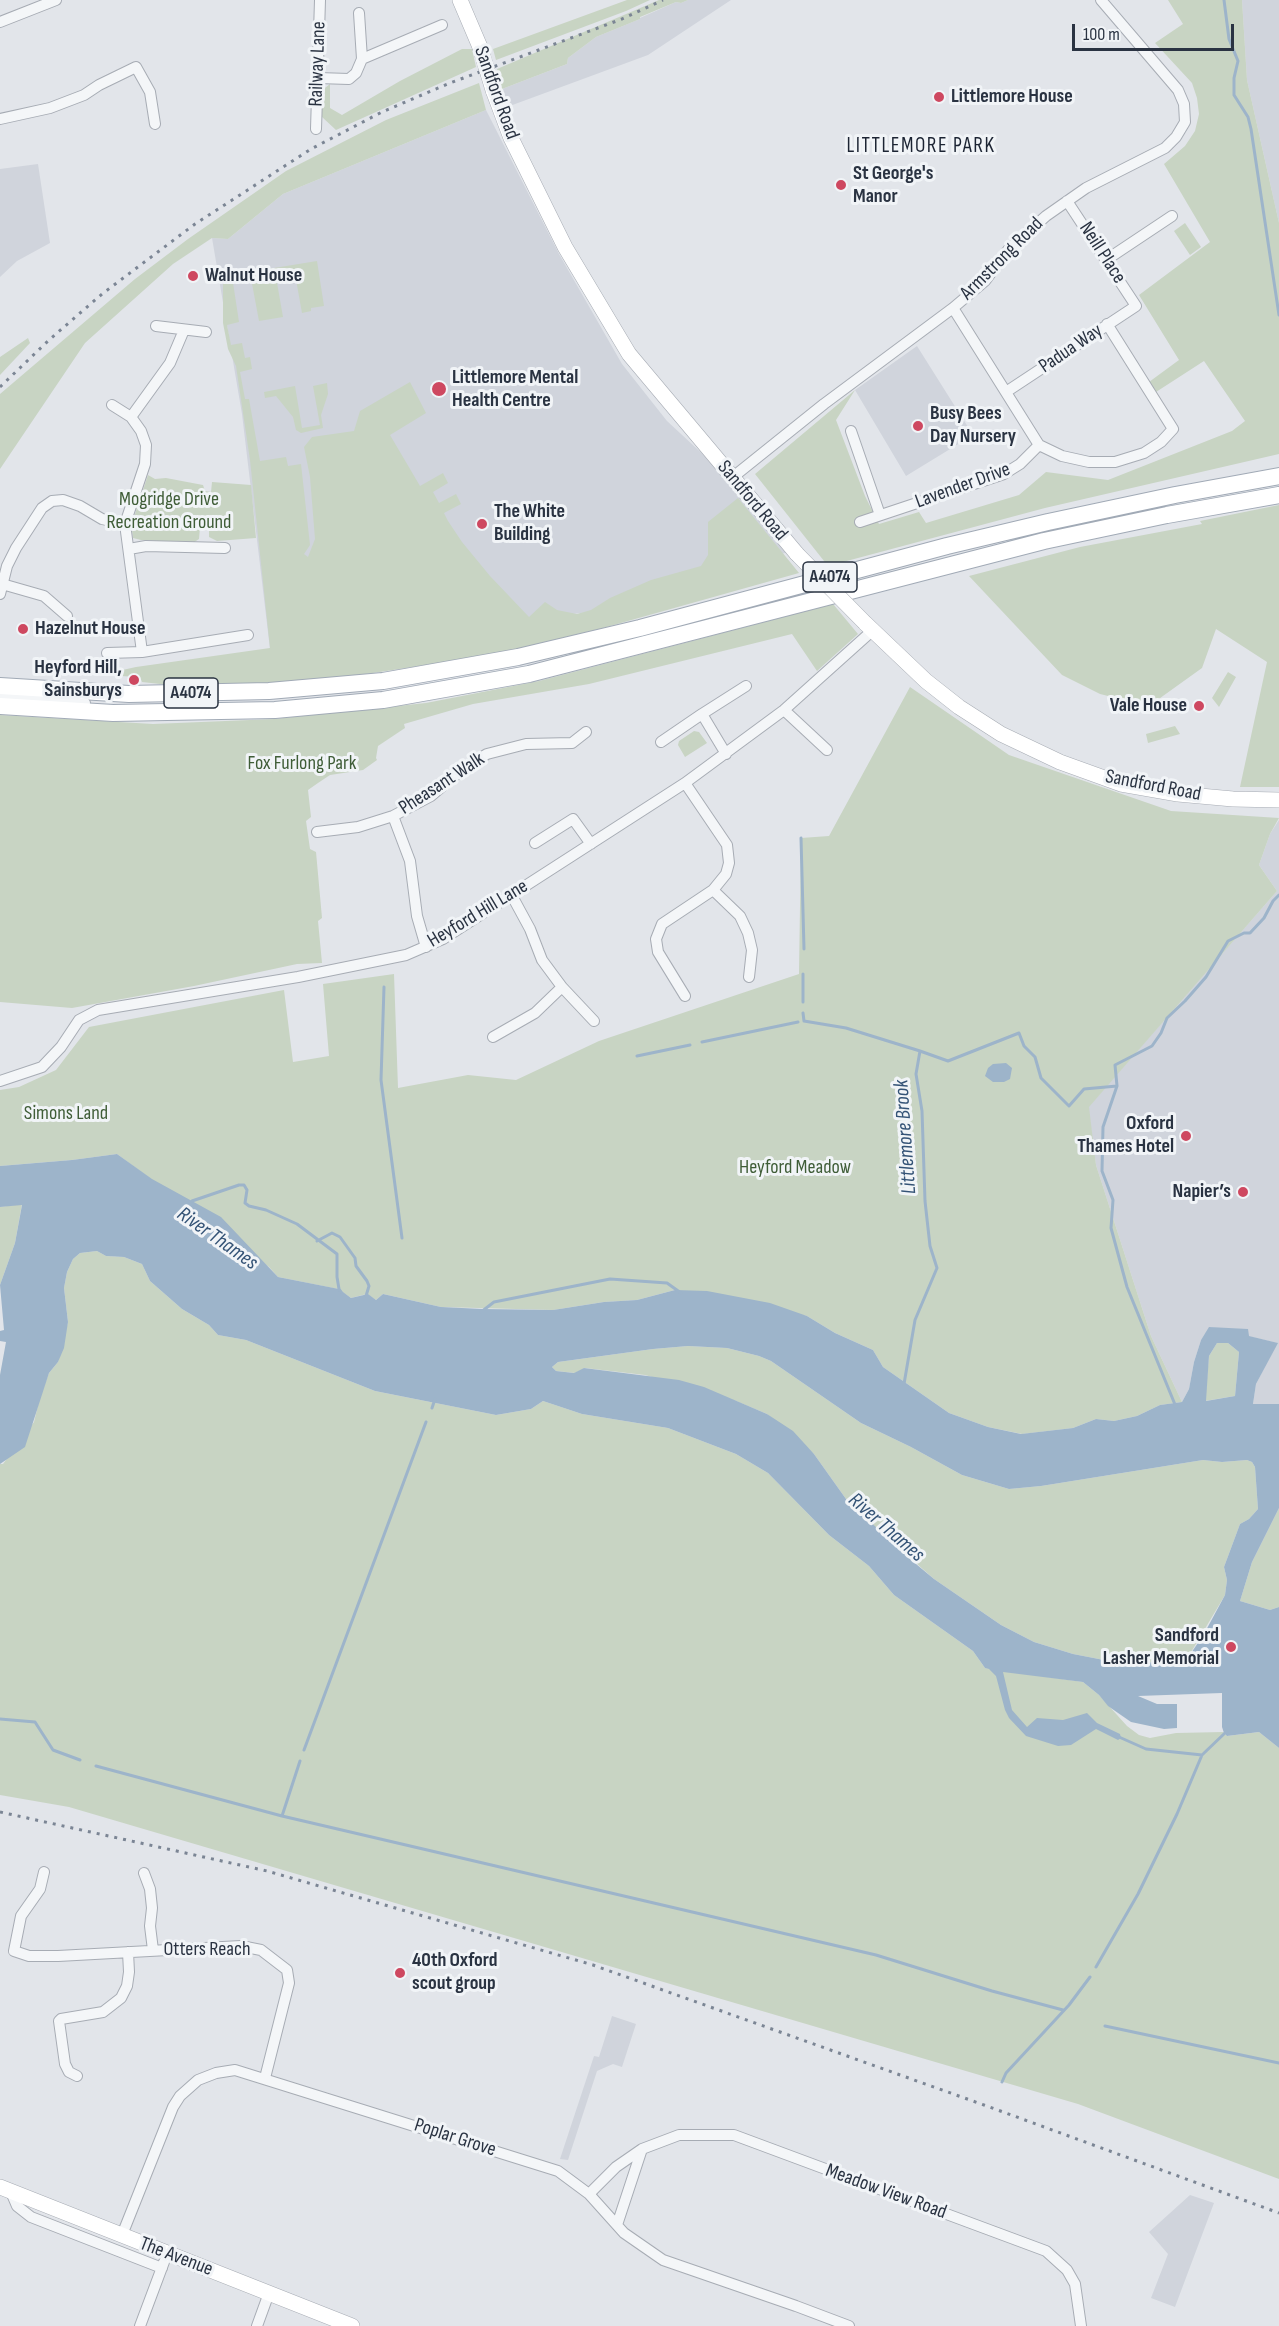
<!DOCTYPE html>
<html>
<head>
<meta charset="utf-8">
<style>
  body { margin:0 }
  #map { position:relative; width:1279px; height:2326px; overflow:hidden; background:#e2e5ea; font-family:"Sofia Sans Condensed",sans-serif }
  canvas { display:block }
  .scale { position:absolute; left:1072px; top:24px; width:162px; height:27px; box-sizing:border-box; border:3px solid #2a3342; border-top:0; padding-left:8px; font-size:18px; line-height:21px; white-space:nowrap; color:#2a3342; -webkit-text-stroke:4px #f1f4f7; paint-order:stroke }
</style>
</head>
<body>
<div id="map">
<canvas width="1279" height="2326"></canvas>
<div class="scale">100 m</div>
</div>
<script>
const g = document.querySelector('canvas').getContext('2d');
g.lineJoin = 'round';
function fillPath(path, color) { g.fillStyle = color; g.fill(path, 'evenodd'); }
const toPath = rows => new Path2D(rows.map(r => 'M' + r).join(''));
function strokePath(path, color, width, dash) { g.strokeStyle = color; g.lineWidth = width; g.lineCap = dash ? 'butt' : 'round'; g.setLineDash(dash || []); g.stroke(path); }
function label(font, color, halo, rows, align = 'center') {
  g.font = font + ' "Sofia Sans Condensed",sans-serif'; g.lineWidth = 6; g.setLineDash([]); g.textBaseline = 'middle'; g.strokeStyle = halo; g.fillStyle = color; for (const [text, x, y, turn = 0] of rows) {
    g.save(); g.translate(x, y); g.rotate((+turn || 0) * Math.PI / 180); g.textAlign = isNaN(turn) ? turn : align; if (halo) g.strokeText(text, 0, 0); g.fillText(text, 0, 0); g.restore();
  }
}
fillPath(toPath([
  [688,0,731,0,648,55,507,107,502,89,567,64,568,58,596,37,640,19,640,18,676,2,681,3],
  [1242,0,1279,0,1279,223,1247,80],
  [486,110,559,254,622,364,667,421,722,472,788,552,607,610,270,649,242,414,212,238,228,239,283,194],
  [38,164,50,243,17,261,0,277,0,169],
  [917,346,973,435,906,476,855,390],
  [1279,820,1279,1404,1253,1404,1256,1384,1277,1343,1210,1327,1201,1340,1194,1362,1189,1389,1182,1402,1151,1336,1096,1165,1088,1107,1277,891,1259,865,1270,834],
  [612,2016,636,2024,622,2067,613,2064,597,2071,568,2160,560,2159,594,2056,599,2057],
  [1190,2195,1214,2203,1175,2307,1151,2298,1168,2254,1149,2232]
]), '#d0d4dc');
fillPath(toPath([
  [627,0,650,0,626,11,496,60,493,49],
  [659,0,688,0,681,3,676,2,640,17,640,19,596,37,568,58,567,64,502,89,497,69],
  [1168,0,1242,0,1247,80,1279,223,1279,454,1045,508,828,566,755,474,855,390,836,420,865,496,879,524,919,512,926,523,1019,495,1046,472,1108,480,1232,431,1245,421,1204,361,1156,392,1149,382,1179,360,1139,295,1210,242,1164,164,1185,146,1195,131,1199,114,1197,98,1192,83,1155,43,1183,24],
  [462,49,472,49,476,67,336,130,322,117,321,91,330,84,330,108,342,115,400,81],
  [479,83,486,110,283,194,228,239,212,238,173,264,85,343,0,469,0,394,135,279,188,239,286,171,386,120],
  [1185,223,1201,247,1190,255,1174,231],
  [317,261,324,306,311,308,311,311,302,313,295,274,276,277,283,317,259,321,250,273,232,276,239,322,227,325,231,345,242,343,245,358,250,357,252,369,240,372,245,399,249,399,260,461,286,457,288,466,301,464,310,545,304,554,308,557,315,539,310,477,304,447,312,437,354,431,360,411,410,382,426,413,390,435,420,486,443,473,448,483,433,492,439,503,456,494,461,504,444,513,448,521,462,542,490,576,529,617,545,602,557,610,577,614,591,610,610,598,651,580,701,566,708,555,708,522,738,498,799,573,603,628,492,655,353,676,218,687,187,687,142,682,140,677,100,675,136,667,270,648,250,460,236,366,228,349,223,323,223,271,274,268],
  [28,338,30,343,0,375,0,357],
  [327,383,328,394,321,415,323,428,301,433,296,430,293,417,276,396,265,398,264,392,295,386,302,428,320,425,313,386],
  [148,475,155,479,166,478,203,485,205,491,211,492,212,482,251,485,256,538,217,541,209,537,209,527,200,527,199,539,193,543,141,540,133,538,132,530,135,514],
  [1279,505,1279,787,1240,787,1267,662,1216,629,1202,668,1149,706,1100,694,1062,675,969,576,1080,547,1202,524,1200,521],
  [833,604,858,634,817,671,792,634,589,684,473,704,404,724,405,728,378,746,376,758,377,760,363,770,330,775,318,783,308,790,311,817,306,821,310,849,316,852,322,918,318,921,322,963,297,964,194,986,72,1008,0,1002,0,715,153,724,274,719,426,703,539,681],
  [1228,672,1236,677,1219,707,1212,698],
  [910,687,1009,755,1171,811,1279,818,1270,834,1259,865,1277,891,1089,1107,1096,1165,1151,1336,1182,1402,1160,1405,1137,1416,1114,1421,1096,1419,1073,1428,1022,1434,988,1427,949,1413,883,1367,873,1350,835,1333,807,1316,675,1290,637,1300,604,1302,553,1310,441,1307,383,1294,376,1300,367,1294,351,1298,338,1289,278,1277,269,1267,117,1154,72,1160,0,1166,0,1090,19,1087,56,1070,89,1027,284,990,293,1062,329,1056,323,984,394,974,398,1088,468,1075,516,1080,599,1041,799,974,801,838,829,836],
  [1175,726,1180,734,1148,743,1146,734],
  [694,731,699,732,707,743,685,757,678,745,679,741],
  [22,1204,15,1243,0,1285,0,1207],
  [97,1251,106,1256,124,1257,142,1264,150,1281,182,1309,209,1325,218,1335,246,1340,375,1391,496,1415,531,1409,543,1401,582,1414,668,1428,736,1454,768,1473,829,1535,869,1566,894,1595,973,1651,985,1668,1083,1682,1099,1695,1127,1726,1139,1735,1150,1738,1176,1733,1223,1732,1227,1736,1259,1732,1279,1748,1279,2179,1078,2104,69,1807,0,1795,0,1464,3,1464,34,1422,40,1397,49,1373,58,1362,68,1322,64,1288,67,1272,73,1259,80,1253],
  [1217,1343,1228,1343,1239,1352,1235,1396,1205,1401,1209,1356],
  [688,1346,727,1348,759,1356,771,1361,861,1423,911,1447,962,1475,1009,1489,1041,1486,1203,1460,1222,1462,1247,1460,1252,1462,1255,1467,1258,1509,1249,1519,1240,1524,1224,1567,1227,1580,1225,1595,1187,1659,1166,1663,1109,1661,1073,1654,1034,1642,1001,1625,934,1579,864,1517,846,1499,814,1454,767,1414,736,1401,645,1375,585,1368,575,1373,556,1371,552,1367,558,1362,653,1349],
  [1279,1508,1279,1607,1270,1610,1240,1601,1252,1562]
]), '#c8d4c3');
fillPath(toPath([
  [1006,1063,1012,1068,1010,1079,1004,1082,993,1082,985,1076,988,1068,993,1064],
  [117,1154,152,1179,221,1217,278,1277,339,1289,351,1298,368,1294,376,1300,383,1294,441,1307,483,1309,553,1310,604,1302,637,1300,675,1290,707,1291,770,1303,807,1316,835,1333,873,1350,883,1367,949,1413,988,1427,1021,1434,1073,1428,1096,1419,1114,1421,1137,1416,1160,1405,1182,1402,1189,1389,1194,1362,1201,1340,1209,1327,1248,1329,1249,1336,1278,1343,1256,1384,1253,1404,1279,1404,1279,1508,1252,1562,1240,1601,1270,1610,1279,1607,1279,1748,1259,1732,1227,1736,1224,1733,1222,1727,1222,1693,1138,1696,1157,1704,1177,1704,1177,1728,1164,1729,1131,1722,1108,1706,1099,1695,1083,1682,1003,1672,1012,1710,1027,1727,1037,1718,1063,1720,1087,1713,1097,1723,1120,1734,1121,1738,1118,1740,1096,1729,1071,1745,1058,1746,1026,1736,1009,1718,1005,1710,996,1676,989,1669,985,1668,973,1651,894,1595,869,1566,829,1535,768,1473,736,1454,668,1428,582,1414,543,1401,531,1409,496,1415,375,1391,246,1340,218,1335,209,1325,182,1309,150,1281,142,1264,124,1257,106,1256,97,1251,80,1253,73,1259,67,1272,64,1288,68,1322,64,1348,58,1362,49,1373,25,1447,0,1464,0,1375,6,1342,0,1341,0,1331,4,1330,0,1285,15,1243,22,1205,0,1207,0,1166,72,1160],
  [1217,1343,1228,1343,1239,1352,1235,1396,1206,1401,1209,1356],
  [688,1346,727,1348,759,1356,771,1361,861,1423,911,1447,962,1475,1009,1489,1041,1486,1203,1460,1222,1462,1247,1460,1252,1462,1255,1467,1258,1509,1249,1519,1240,1524,1224,1567,1227,1580,1225,1595,1204,1634,1187,1659,1166,1663,1109,1661,1073,1654,1034,1642,1001,1625,934,1579,910,1559,846,1499,814,1454,793,1431,767,1414,704,1387,679,1380,584,1368,574,1373,556,1371,552,1367,558,1362,653,1349]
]), '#9db4ca');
strokePath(toPath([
  [1224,0,1229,39,1238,61,1234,78,1234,95,1248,117,1251,129,1279,315],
  [801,838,804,949],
  [803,974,803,1002],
  [384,987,381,1080,402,1238],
  [803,1013,804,1021,846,1028,920,1051],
  [702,1042,798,1022],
  [637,1056,690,1045],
  [1117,1086,1103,1127,1102,1171,1113,1200,1111,1228,1127,1287,1176,1407],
  [192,1201,239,1185,244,1185,247,1190,245,1203,249,1206,266,1210,297,1224,337,1254,337,1277,339,1289,341,1292],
  [317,1241,332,1233,340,1237,355,1258,356,1266,367,1281,369,1286,366,1296],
  [481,1312,494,1302,610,1279,667,1283,681,1293],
  [904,1384,915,1320,937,1268,930,1246,925,1201,922,1111,916,1074,920,1051,948,1061,1019,1033,1024,1046,1035,1057,1041,1078,1069,1106,1084,1089,1117,1086,1115,1065,1152,1046,1161,1033,1167,1018,1185,1001,1206,977,1228,941,1244,933,1250,933,1264,918,1273,901,1279,895],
  [432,1408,435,1399],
  [0,1719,35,1722,53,1750,80,1760],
  [1119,1737,1146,1749,1202,1755],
  [304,1750,426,1422],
  [96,1766,282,1816,876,1955,992,1991,1063,2010],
  [282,1816,300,1761],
  [1096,1967,1138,1894,1177,1814,1202,1755,1226,1732],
  [1105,2026,1279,2063],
  [1002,2082,1006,2073,1069,2005,1090,1977]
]), '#9db4ca', 3);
const street = toPath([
  [359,13,362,59],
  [0,22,56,0],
  [318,78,349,79,356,73,362,59,442,25],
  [0,119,50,108,84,95,99,85,136,67,150,92,155,124],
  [316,129,320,0],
  [1106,260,1172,216],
  [953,308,1039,445,1062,456,1089,462,1115,462,1144,453,1161,442,1173,429,1107,324],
  [156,326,206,332],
  [1006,392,1136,306,1067,201],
  [112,405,131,417,141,431,146,445,145,464,125,524,142,652],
  [131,417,170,363,184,330],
  [851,431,880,515],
  [733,477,824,404,953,308,985,281,1008,250,1046,216,1086,188,1165,148,1176,137,1185,122,1184,104,1178,90,1101,0],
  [860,522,1004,474,1020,464,1039,445],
  [129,549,146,546,225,548],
  [2,584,44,596,67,616],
  [0,594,7,566,16,548,42,508,52,501,63,500,80,506,102,519,125,524],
  [107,653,142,652,248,635],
  [0,697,85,703],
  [784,710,827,750],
  [702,714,746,686],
  [661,742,702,714,726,754],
  [317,832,358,827,393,816],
  [535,843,573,819,591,844],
  [713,890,740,916,748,933,752,950,749,977],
  [426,947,417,916,410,861,393,816,431,796,464,768,487,754,526,744,572,743,586,732],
  [562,987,594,1021],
  [685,996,658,952,656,939,662,924,713,890,726,874,729,863,727,845,685,783],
  [493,1037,535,1013,562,987,542,960,530,929,511,894],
  [0,1081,42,1067,61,1047,79,1020,98,1010,298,977,406,955,443,939,685,783,784,710,872,631],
  [44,1872,40,1889,21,1916,14,1951,29,1956,58,1956,241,1946,261,1950,287,1970,289,1983,265,2078],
  [144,1873,150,1889,152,1908,150,1926,153,1950],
  [77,2076,69,2072,65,2064,59,2021,61,2019,103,2012,121,1998,127,1986,129,1972,128,1952],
  [11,2192,17,2206,31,2217,162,2268],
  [589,2194,616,2167,642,2149,679,2135,734,2135,1046,2251,1067,2270,1075,2284,1081,2326],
  [617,2225,642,2149],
  [122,2235,173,2107,180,2096,198,2080,216,2073,235,2070,558,2171,589,2194,624,2233,663,2260,796,2306,849,2326],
  [140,2326,164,2262],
  [257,2326,269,2293]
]);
const secondary = toPath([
  [460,0,480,47],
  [493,90,511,138,565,247,629,354,797,554],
  [865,623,926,681,959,707,1001,734,1060,762,1121,784,1178,794,1233,799,1279,800],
  [0,2187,352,2326]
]);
const primary = toPath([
  [0,686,129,694,269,691,383,681,518,657,640,628,947,546,1048,522,1175,495,1279,476],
  [0,706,113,713,275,710,383,700,529,674,1044,541,1167,515,1279,495]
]);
strokePath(street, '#a7acb4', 12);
strokePath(secondary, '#a7acb4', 16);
strokePath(primary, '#a1aab6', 18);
strokePath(street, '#f4f6f8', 10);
strokePath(secondary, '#fff', 15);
strokePath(primary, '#fff', 16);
strokePath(toPath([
  [0,387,49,340,102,294,195,224,311,149,382,112,450,83,622,19,663,0],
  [0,1812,267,1871,593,1965,984,2105,1279,2213]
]), '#7b8594', 3, [3, 6]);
const secondaryBridge = toPath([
  [480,47,493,90],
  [797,554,865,623]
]);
strokePath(secondaryBridge, '#a7acb4', 16, []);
strokePath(secondaryBridge, '#fff', 15);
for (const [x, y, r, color] of [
  [939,97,6,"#ce4860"],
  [841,185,6,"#ce4860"],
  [193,276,6,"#ce4860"],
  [439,389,8,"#ce4860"],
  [918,426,6,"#ce4860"],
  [482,524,6,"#ce4860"],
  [23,629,6,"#ce4860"],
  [134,680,6,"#ce4860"],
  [1199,706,6,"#ce4860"],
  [1186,1136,6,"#ce4860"],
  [1243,1192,6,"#ce4860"],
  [1231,1647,6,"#ce4860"],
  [400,1973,6,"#ce4860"]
]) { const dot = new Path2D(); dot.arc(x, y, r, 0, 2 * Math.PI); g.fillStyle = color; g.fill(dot); strokePath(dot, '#f1f4f7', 2); }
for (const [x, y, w] of [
  [830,577,54],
  [191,693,54]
]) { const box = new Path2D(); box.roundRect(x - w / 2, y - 15, w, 30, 4.5); g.fillStyle = '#f1f4f7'; g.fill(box); strokePath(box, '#2a3342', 1.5); }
label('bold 18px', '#2a3342', null, [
  ["A4074",830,577],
  ["A4074",191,693]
]);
label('20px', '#2a3342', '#f1f4f7', [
  ["Railway Lane",318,64,-88],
  ["Sandford Road",496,93,70],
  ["Neill Place",1102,253,57],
  ["Armstrong Road",1002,259,-45],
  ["Padua Way",1071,349,-34],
  ["Lavender Drive",963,486,-20],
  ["Sandford Road",752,501,50],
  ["Pheasant Walk",442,784,-33],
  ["Sandford Road",1153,786,11],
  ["Heyford Hill Lane",478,914,-31],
  ["Otters Reach",207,1950],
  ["Poplar Grove",455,2138,18],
  ["Meadow View Road",886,2192,20],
  ["The Avenue",176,2257,21]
]);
label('bold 20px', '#2a3342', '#f1f4f7', [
  ["Littlemore House",951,97],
  ["St George's",853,174],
  ["Manor",853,197],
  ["Walnut House",205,276],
  ["Littlemore Mental",452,378],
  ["Health Centre",452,401],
  ["Busy Bees",930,414],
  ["Day Nursery",930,437],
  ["The White",494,512],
  ["Building",494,535],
  ["Hazelnut House",35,629],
  ["Heyford Hill,",122,668,"right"],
  ["Sainsburys",122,691,"right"],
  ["Vale House",1187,706,"right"],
  ["Oxford",1174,1124,"right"],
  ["Thames Hotel",1174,1147,"right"],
  ["Napier’s",1231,1192,"right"],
  ["Sandford",1219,1636,"right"],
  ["Lasher Memorial",1219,1659,"right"],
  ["40th Oxford",412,1961],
  ["scout group",412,1984]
], 'left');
label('20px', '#3f5d37', '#f1f4f7', [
  ["Mogridge Drive",169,500],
  ["Recreation Ground",169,523],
  ["Fox Furlong Park",302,764],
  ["Simons Land",66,1114],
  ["Heyford Meadow",795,1168]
]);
g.letterSpacing = '1.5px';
label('21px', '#1c2433', '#f1f4f7', [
  ["LITTLEMORE PARK",921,147]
]);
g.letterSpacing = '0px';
label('italic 21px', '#345376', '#f1f4f7', [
  ["Littlemore Brook",906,1137,-94],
  ["River Thames",217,1239,35],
  ["River Thames",886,1528,41]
]);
</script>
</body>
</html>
